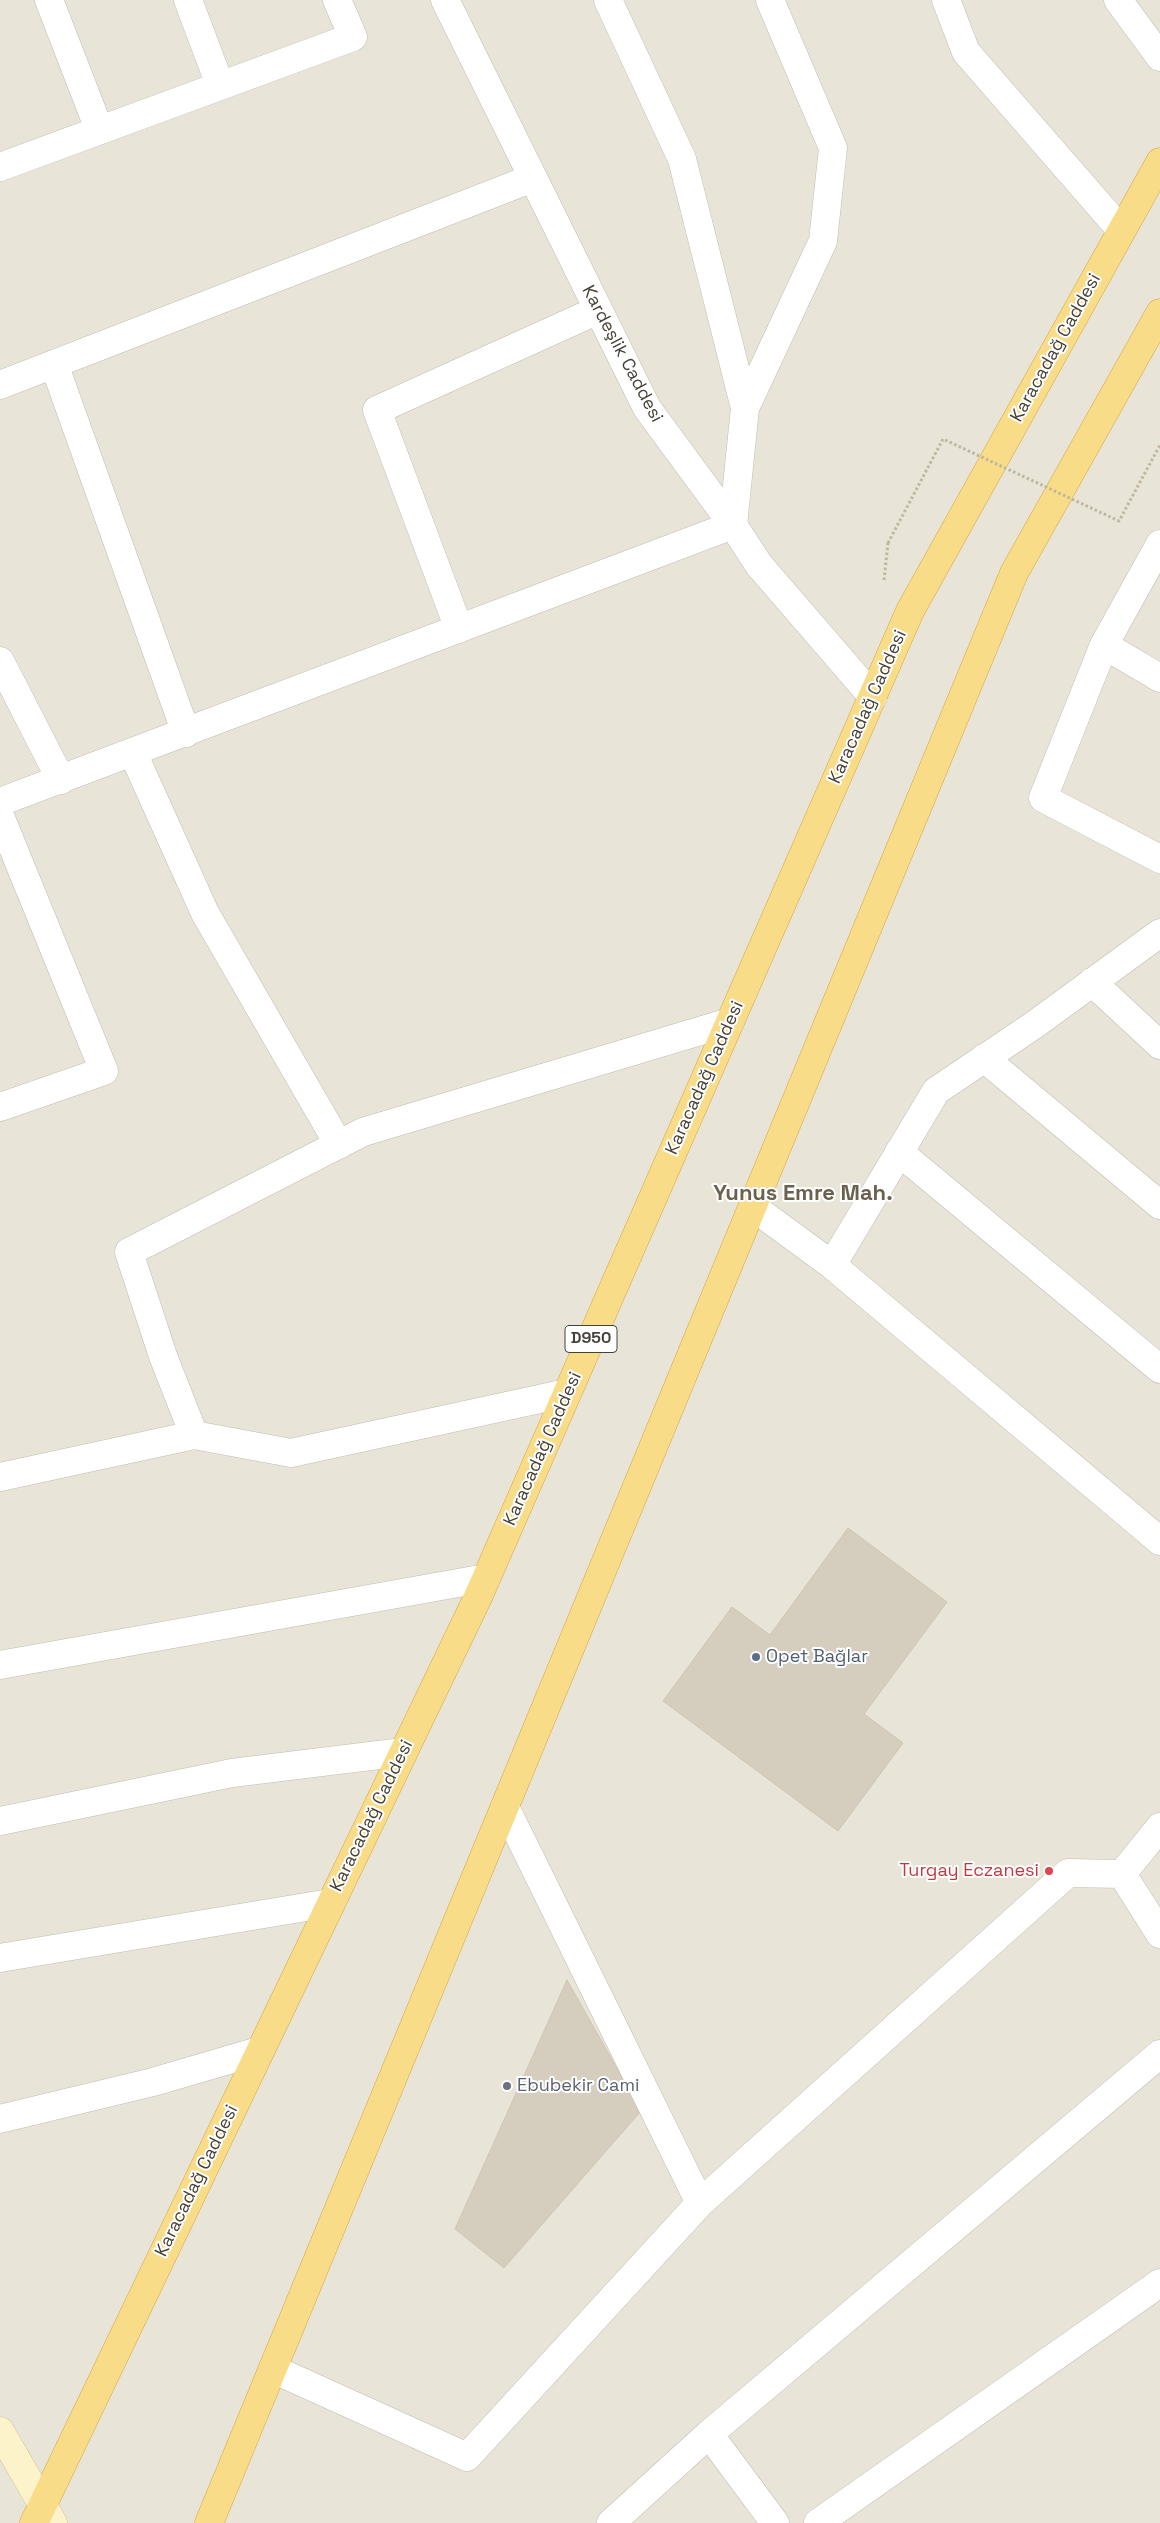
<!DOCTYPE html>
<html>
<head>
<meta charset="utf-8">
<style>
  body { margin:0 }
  canvas { display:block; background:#f4f1e9 }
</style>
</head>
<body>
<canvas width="1160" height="2523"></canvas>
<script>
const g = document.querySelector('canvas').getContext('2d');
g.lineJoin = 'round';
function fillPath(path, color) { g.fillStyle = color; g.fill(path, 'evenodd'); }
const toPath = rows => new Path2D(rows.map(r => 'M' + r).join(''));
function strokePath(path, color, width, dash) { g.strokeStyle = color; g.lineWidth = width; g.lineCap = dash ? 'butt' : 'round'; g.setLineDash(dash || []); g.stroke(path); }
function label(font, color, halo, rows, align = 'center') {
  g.font = font + ' "Space Grotesk",sans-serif'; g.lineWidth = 4; g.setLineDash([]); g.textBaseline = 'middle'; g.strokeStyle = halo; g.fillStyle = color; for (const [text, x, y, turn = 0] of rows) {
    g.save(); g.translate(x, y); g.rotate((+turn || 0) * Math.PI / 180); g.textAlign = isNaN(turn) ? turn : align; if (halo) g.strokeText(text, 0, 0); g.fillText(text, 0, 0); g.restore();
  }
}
fillPath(toPath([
  [0,0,1160,0,1160,2523,0,2523]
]), '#e8e4d8');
const building = toPath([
  [848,1528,947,1602,864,1714,903,1743,838,1831,663,1701,732,1607,770,1635,848,1528],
  [567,1980,641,2111,504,2268,455,2229,567,1980]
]);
fillPath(building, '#d5cebf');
strokePath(building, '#cfc6b3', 1);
const minor = toPath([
  [49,0,99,129],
  [188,0,220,85],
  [946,0,966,52,1121,230],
  [1118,0,1160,57],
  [0,167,353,37,337,0],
  [54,364,186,733],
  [0,385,533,178],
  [745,408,823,241,833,148,770,0],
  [1160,544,1104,645,1043,798,1160,859],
  [459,629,377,410,598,310],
  [1104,645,1160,678],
  [0,661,61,780],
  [133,753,205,913,339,1145],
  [0,802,733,525,745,408,682,159,608,0],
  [0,816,104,1071,0,1107],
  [1092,982,1160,1045],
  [984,1058,1160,1205],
  [899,1152,1160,1369],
  [753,1207,832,1265,1160,1541],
  [832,1265,936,1091,1034,1025,1160,933],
  [194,1435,163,1356,129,1252,363,1132,730,1022],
  [0,1477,194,1435,291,1453,567,1393],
  [0,1665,486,1578],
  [505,1807,700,2203,1068,1873,1122,1874],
  [0,1821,232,1773,403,1752],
  [1160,1827,1122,1874,1160,1934],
  [0,1958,330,1903],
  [0,2119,153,2082,259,2051],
  [273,2369,467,2457,700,2203],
  [709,2434,1160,2054],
  [611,2523,709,2434,775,2523],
  [818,2523,1160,2283]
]);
const tertiary = toPath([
  [445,0,647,408,733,525,759,565,873,697]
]);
const secondary = toPath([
  [0,2431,53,2523]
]);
const trunk = toPath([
  [34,2523,478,1597,910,611,1160,162],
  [209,2523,1014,573,1160,313]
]);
strokePath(minor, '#c2bdaf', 29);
strokePath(tertiary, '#c2bdaf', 29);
strokePath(secondary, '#d1c69b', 29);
strokePath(trunk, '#d6a841', 29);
strokePath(toPath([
  [884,580,888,543]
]), '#c0b69e', 3, [2.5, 2.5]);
strokePath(minor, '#fff', 28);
strokePath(tertiary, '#fff', 28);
strokePath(secondary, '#fcf3cb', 28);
strokePath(trunk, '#f8dc88', 28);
strokePath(toPath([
  [888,543,943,439,1119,521,1160,445]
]), '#c0b69e', 3, [2.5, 2.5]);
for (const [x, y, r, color] of [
  [756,1657,5,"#5c6f8a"],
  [1049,1871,5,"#e0444e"],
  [507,2086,5,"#6b7280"]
]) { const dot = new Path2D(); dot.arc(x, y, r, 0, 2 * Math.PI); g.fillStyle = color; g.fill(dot); strokePath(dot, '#fff', 2); }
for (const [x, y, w] of [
  [591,1339,52]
]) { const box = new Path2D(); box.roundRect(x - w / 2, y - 13.5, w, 27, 4); g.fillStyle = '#fff'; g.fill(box); strokePath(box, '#474238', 1); }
label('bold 16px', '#474238', null, [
  ["D950",591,1339]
]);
label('18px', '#474238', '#fff', [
  ["Karacadağ Caddesi",1056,348,-61],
  ["Kardeşlik Caddesi",622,354,62],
  ["Karacadağ Caddesi",868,707,-66],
  ["Karacadağ Caddesi",705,1078,-66],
  ["Karacadağ Caddesi",543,1449,-66],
  ["Karacadağ Caddesi",372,1816,-64],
  ["Karacadağ Caddesi",197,2181,-64]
]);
label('18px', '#4e5e75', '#fff', [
  ["Opet Bağlar",766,1657]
], 'left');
label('18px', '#be3a42', '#fff', [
  ["Turgay Eczanesi",1039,1871]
], 'right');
label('18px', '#5b616d', '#fff', [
  ["Ebubekir Cami",517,2086]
], 'left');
label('bold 22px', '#6a6150', '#fff', [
  ["Yunus Emre Mah.",803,1194]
]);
</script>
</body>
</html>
